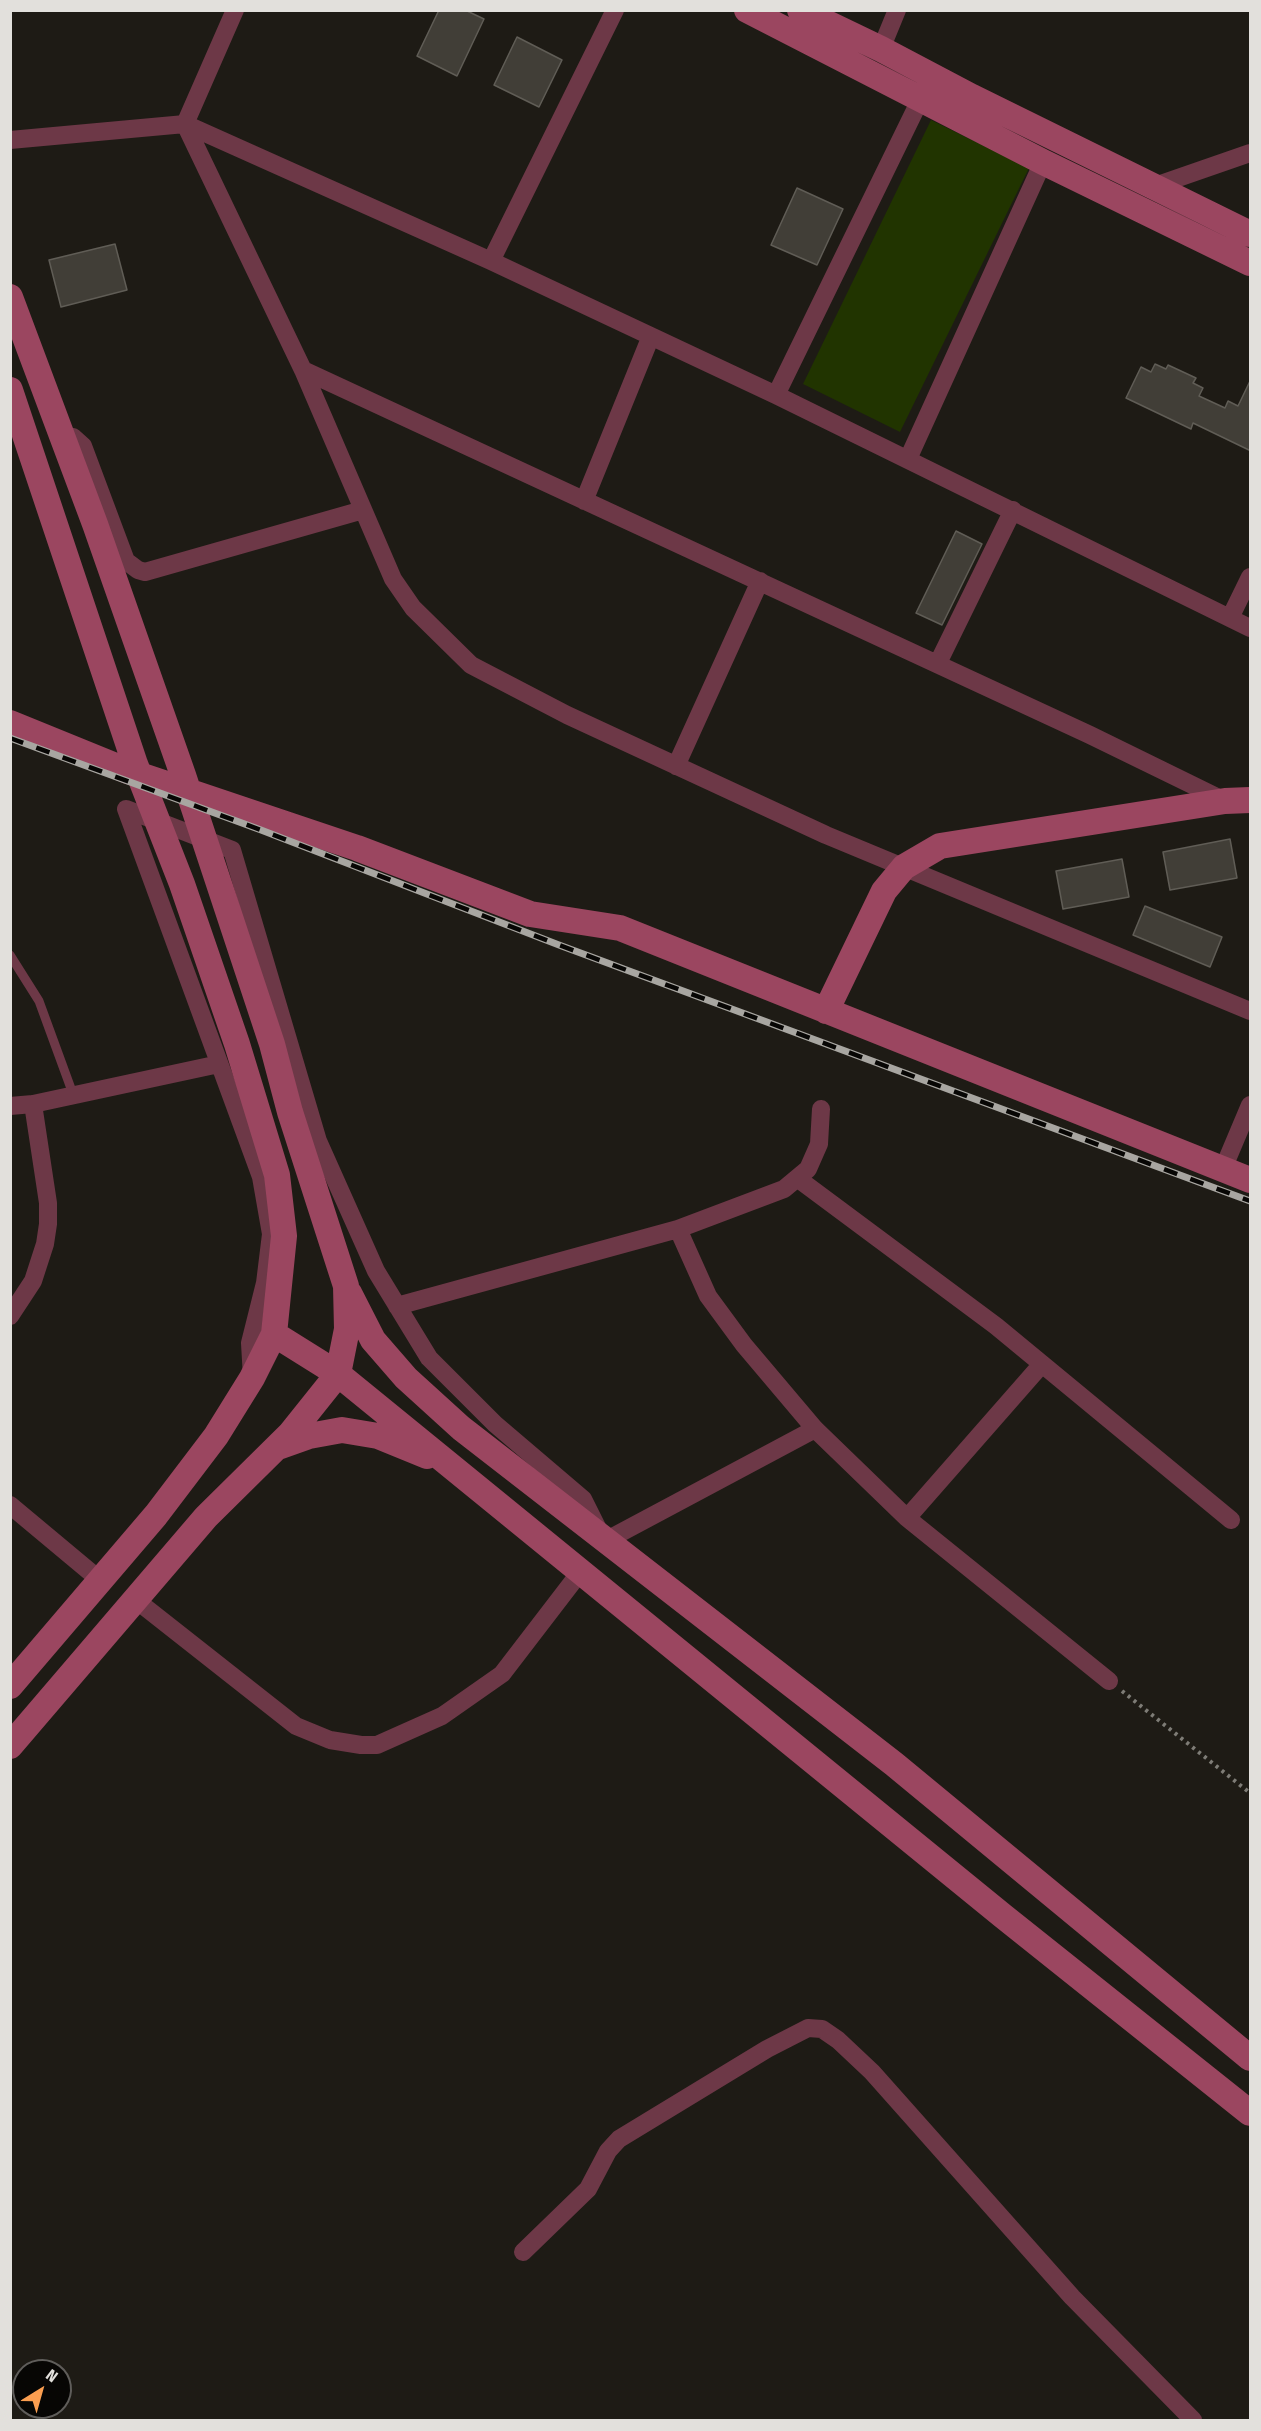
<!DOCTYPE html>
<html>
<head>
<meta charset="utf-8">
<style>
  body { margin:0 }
  #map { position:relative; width:1261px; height:2431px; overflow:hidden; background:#1e1b15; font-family:"Fira Sans Condensed",sans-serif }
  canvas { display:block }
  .frame { position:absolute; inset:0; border:12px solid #e2e0dc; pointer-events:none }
  .north { position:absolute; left:12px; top:2359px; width:60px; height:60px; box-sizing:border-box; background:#070604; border:2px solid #5f5d5a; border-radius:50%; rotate:37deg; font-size:16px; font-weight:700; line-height:24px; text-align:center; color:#e2e0dc }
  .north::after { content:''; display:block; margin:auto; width:21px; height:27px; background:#fb9e50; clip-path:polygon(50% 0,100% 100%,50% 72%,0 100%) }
</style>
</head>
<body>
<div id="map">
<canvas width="1261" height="2431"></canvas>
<div class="frame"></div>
<div class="north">N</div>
</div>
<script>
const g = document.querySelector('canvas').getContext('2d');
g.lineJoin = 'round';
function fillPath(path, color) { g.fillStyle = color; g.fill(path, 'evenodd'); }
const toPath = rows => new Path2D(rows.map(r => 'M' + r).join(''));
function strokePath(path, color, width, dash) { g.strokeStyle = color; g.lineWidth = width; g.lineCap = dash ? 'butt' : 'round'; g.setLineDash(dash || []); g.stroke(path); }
fillPath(toPath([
  [931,120,1029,168,900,432,803,384]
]), '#213400');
const building = toPath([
  [439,10,465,10,484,19,457,76,417,56,439,10],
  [517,37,562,60,539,107,494,85,517,37],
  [797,188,843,209,817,265,771,245,797,188],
  [115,244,127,290,61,307,49,260,115,244],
  [1155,364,1166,369,1168,365,1196,378,1193,383,1203,388,1199,396,1225,408,1228,401,1238,406,1251,379,1251,451,1193,423,1191,429,1126,398,1141,367,1151,372,1155,364],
  [956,531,982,544,942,625,916,613,956,531],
  [1230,839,1237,878,1170,890,1163,852,1230,839],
  [1122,859,1129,897,1063,909,1056,871,1122,859],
  [1145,906,1222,937,1210,967,1133,935,1145,906]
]);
fillPath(building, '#413e37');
strokePath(building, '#605d56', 1.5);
strokePath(toPath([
  [1122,1691,1250,1793]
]), '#7e7c76', 4, [3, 4.5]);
strokePath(toPath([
  [10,955,39,1001,73,1094]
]), '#6d3847', 9);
strokePath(toPath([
  [235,10,185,124,303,370,393,579,413,608,471,665,567,715,826,835,1250,1011],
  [881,49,897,10],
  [10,140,185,124,491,261,776,395,1250,628],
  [1152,187,1250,153],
  [491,261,615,10],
  [303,370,1090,735,1225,801],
  [776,395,921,98],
  [62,436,73,437,83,446,126,561,138,570,145,572,363,510],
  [908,459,1043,162],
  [584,501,651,336],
  [1230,618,1250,577],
  [938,663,1013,510],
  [676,766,760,581],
  [10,1106,33,1104,219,1064],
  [1223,1169,1250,1105],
  [797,1178,996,1326,1231,1520],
  [678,1229,708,1296,744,1345,815,1429,907,1518,1109,1681],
  [397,1306,678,1229,784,1189,808,1169,819,1144,821,1109],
  [10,1316,33,1281,45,1244,48,1224,48,1203,33,1104],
  [252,1378,250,1343,265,1283,271,1234,261,1177,126,809,232,850,318,1141,376,1271,429,1358,495,1424,583,1499,599,1531],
  [10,1505,101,1581],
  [907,1518,1042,1364],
  [607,1540,815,1429],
  [136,1600,296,1726,330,1740,361,1745,377,1745,442,1716,502,1674,581,1571],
  [523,2252,588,2189,608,2151,619,2139,767,2049,808,2028,822,2029,838,2040,872,2072,1072,2297,1193,2420]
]), '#6d3847', 18);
strokePath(toPath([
  [747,10,1043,162,1250,263],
  [800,10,881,49,972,97,1250,234],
  [10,297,95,524,183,775,272,1044,290,1112,346,1286,347,1329,338,1374,290,1434,206,1517,10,1746],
  [10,390,135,764,182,884,237,1044,277,1175,284,1236,274,1334,252,1378,216,1436,156,1515,10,1686],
  [10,723,128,771,357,848,530,914,620,928,1250,1180],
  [826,1011,884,891,904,867,940,846,1225,801,1250,800],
  [349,1293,373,1340,406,1378,461,1428,894,1764,1250,2058],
  [274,1334,338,1374,1003,1916,1250,2113],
  [278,1447,309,1436,342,1430,378,1436,427,1456]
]), '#9b4660', 26);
const rail = toPath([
  [10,738,261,830,559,945,1250,1201]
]);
strokePath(rail, '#a8a6a1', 7);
strokePath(rail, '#070604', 4.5, [14]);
</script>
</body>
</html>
